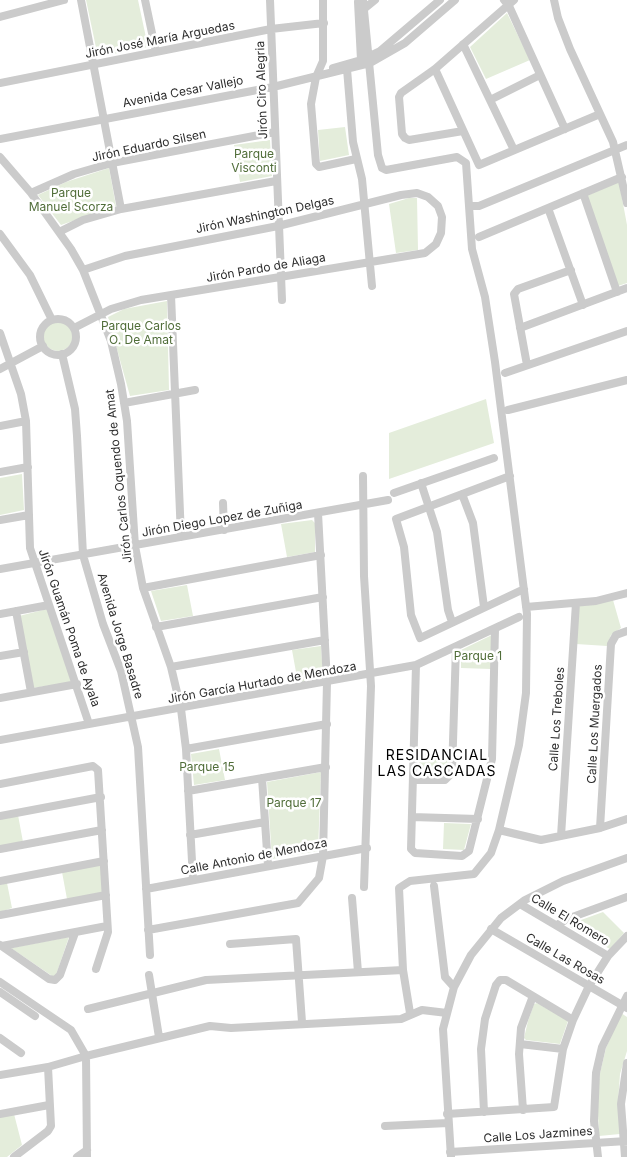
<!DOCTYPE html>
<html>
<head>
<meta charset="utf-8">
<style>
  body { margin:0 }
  canvas { display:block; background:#fff }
</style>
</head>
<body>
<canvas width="627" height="1157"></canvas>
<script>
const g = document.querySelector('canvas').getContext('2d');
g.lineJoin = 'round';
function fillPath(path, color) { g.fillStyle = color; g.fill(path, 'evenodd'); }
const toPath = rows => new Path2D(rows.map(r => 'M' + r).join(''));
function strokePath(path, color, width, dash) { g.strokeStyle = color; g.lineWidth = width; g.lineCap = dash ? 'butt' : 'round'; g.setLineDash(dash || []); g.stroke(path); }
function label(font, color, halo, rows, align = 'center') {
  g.font = font + ' Inter,sans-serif'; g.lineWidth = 5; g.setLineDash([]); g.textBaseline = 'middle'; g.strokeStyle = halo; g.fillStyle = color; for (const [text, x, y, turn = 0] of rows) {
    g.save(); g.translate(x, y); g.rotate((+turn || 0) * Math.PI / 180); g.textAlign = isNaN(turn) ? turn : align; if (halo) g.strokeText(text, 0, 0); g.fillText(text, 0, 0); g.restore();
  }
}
fillPath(toPath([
  [86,0,138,0,148,47,98,57],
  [507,13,530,60,486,79,470,47],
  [345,127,349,155,320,161,318,130],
  [270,140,272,176,240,182,234,145],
  [109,168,116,206,61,225,38,195,66,182],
  [619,182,627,225,627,283,618,286,586,196],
  [409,198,417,198,418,250,396,253,389,204],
  [167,301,169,390,130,396,108,317,124,309],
  '43 336a15 15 0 1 1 30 0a15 15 0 1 1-30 0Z',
  [486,399,494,443,389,479,389,433],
  [22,474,24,510,0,515,0,478],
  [312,520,315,523,315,552,287,557,281,524],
  [187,585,193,616,161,621,151,591],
  [613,600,621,628,611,635,607,646,576,644,579,606],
  [47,609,72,682,33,688,19,616],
  [492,635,491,669,461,668,461,650],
  [321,646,323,678,298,683,292,650],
  [219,749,225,780,194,785,191,754],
  [419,753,449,754,446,776,419,777],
  [321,772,318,851,272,859,267,782],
  [18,815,23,842,0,846,0,819],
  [444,823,471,824,464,850,443,849],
  [101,864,103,892,67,899,62,872],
  [7,883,12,908,0,912,0,885],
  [603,912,624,933,610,949,570,927,570,924],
  [69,937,55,978,11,948],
  [537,1003,568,1021,560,1044,526,1040,524,1038,528,1021,534,1004],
  [621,1013,627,1017,627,1051,620,1074,618,1103,620,1134,599,1136,597,1095,600,1073,606,1048],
  [14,1114,22,1145,7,1157,0,1157,0,1116]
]), '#e4eddb');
strokePath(toPath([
  [81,0,121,209],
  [145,0,156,52],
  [270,0,282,300],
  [323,0,323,61,316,77,311,104,316,164,319,167,356,159],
  [363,0,378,155,382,168,386,170,457,157,466,163,472,249,485,297,495,362,527,614,526,693,519,745,499,830,491,853,474,874,410,881,399,888,403,970,410,1013],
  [504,0,509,6,565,129],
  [554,0,558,18,570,49,613,142,627,203],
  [358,2,361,60],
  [364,9,375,0],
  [0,17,64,0],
  [463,44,514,150],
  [333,68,361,60,380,51,440,0],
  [347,69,353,142,362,179,372,286],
  [435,69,479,165,600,114],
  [0,83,271,29,324,23],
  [490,100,540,75],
  [463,131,409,140,405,138,402,134,399,97,401,93,435,69,514,0],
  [0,139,273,87,370,63,405,43,455,0],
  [0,157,31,193,71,249,83,270,111,341,121,384,127,421,135,546,143,588,171,667,181,709,186,749,193,880],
  [31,193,74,174,112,163,275,132],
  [583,193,617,292],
  [470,206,479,206,627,145],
  [548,208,583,305],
  [59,232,83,220,121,209,276,181],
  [0,234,30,275,52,320],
  [479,237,622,177],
  [171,295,181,537],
  '40 337a18 18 0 1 1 36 0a18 18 0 1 1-36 0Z',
  [74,328,111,309,141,300,425,253,436,244,441,233,442,217,438,206,428,197,417,193,401,195,278,226,125,256,83,270],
  [520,328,627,288],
  [0,333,21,394,26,421,30,548,89,724],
  [62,354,75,409,77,436,83,555,103,624,121,671,138,747,150,955],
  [527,365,514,294,518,289,571,270],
  [0,369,43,346],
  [505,373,627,331],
  [124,403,195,390],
  [508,410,627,380],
  [0,426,26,421],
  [0,472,28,467],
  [363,476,364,576,371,686,364,887],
  [510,476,396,519,404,547,411,615,420,638,524,589],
  [421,483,437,532,448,610,452,622],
  [394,493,494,458],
  [462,494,473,523,484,607],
  [223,503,224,530],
  [0,520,29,515],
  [0,569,388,500],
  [143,588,321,555],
  [526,607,596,601,627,593],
  [16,611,31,692],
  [0,614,49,605],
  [156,627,323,597],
  [0,656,24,652],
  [416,665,411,849,415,853,462,856,469,851,492,759,495,629],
  [171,667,325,640],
  [0,698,77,684],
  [0,740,416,665,519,617],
  [186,749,327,724],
  [262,778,268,866],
  [413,780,445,780,452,773,456,647],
  [0,784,93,766,98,770,108,932,96,969],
  [188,791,326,767],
  [0,816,101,797],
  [412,817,478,819],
  [600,828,611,644,616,635,627,631],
  [499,830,541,840,600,828,627,819],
  [190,835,265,822],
  [561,836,576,603],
  [0,849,102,830],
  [0,881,104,861],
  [434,886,445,977,454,987],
  [146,889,367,848],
  [352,898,358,972],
  [520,904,608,956],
  [0,915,106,895],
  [557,925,567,919,627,897],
  [491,929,627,1008],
  [148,930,298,903,319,878,323,856,327,682,318,513],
  [230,944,296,939,302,1022],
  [0,945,49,979,55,980,60,975,75,933],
  [2,946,107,926],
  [149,975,159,1037],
  [0,982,71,1030,86,1056,87,1157],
  [0,992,35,1016],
  [88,1009,206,980,403,970],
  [0,1038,21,1053],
  [520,1044,563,1049],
  [0,1075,48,1067,86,1056,210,1026,231,1028,401,1019,422,1010,447,1013],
  [523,1110,519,1054,521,1028,533,996],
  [484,1112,481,1049,485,1019,496,985,500,980,506,980,573,1020],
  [0,1114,49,1105],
  [447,1114,554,1107,563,1049,573,1020,589,986,608,956,627,936],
  [385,1126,448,1123],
  [450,1152,627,1141],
  [14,1157,48,1131,51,1126,48,1067],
  [77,1157,87,1150],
  [451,1157,443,1029,454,987,471,955,501,918,525,900,563,881,627,858],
  [598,1157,594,1121,596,1073,602,1047,627,996],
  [625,1157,621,1104,627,1063]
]), '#cbcbcb', 8);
label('12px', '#2e2e2e', '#fff', [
  ["Jirón José María Arguedas",160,40,-11],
  ["Jirón Ciro Alegria",262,90,-92],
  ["Avenida Cesar Vallejo",183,92,-11],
  ["Jirón Eduardo Silsen",149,146,-12],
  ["Jirón Washington Delgas",265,215,-12],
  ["Jirón Pardo de Aliaga",266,268,-10],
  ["Jirón Carlos Oquendo de Amat",119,476,-96],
  ["Jirón Diego Lopez de Zuñiga",222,519,-10],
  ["Jirón Guamán Poma de Ayala",69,628,71],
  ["Avenida Jorge Basadre",120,636,73],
  ["Jirón García Hurtado de Mendoza",262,683,-10],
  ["Calle Los Treboles",557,719,-86],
  ["Calle Los Muergados",595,724,-87],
  ["Calle Antonio de Mendoza",254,857,-11],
  ["Calle El Romero",570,920,31],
  ["Calle Las Rosas",565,959,30],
  ["Calle Los Jazmines",538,1135,-4]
]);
label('12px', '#506d39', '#fff', [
  ["Parque",254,154],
  ["Visconti",254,168],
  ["Parque",71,193],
  ["Manuel Scorza",71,207],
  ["Parque Carlos",141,326],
  ["O. De Amat",141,340],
  ["Parque 1",478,656],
  ["Parque 15",207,767],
  ["Parque 17",294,803]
]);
g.letterSpacing = '1px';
label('14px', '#000', '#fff', [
  ["RESIDANCIAL",437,756],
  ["LAS CASCADAS",437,772]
]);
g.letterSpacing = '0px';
</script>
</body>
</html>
